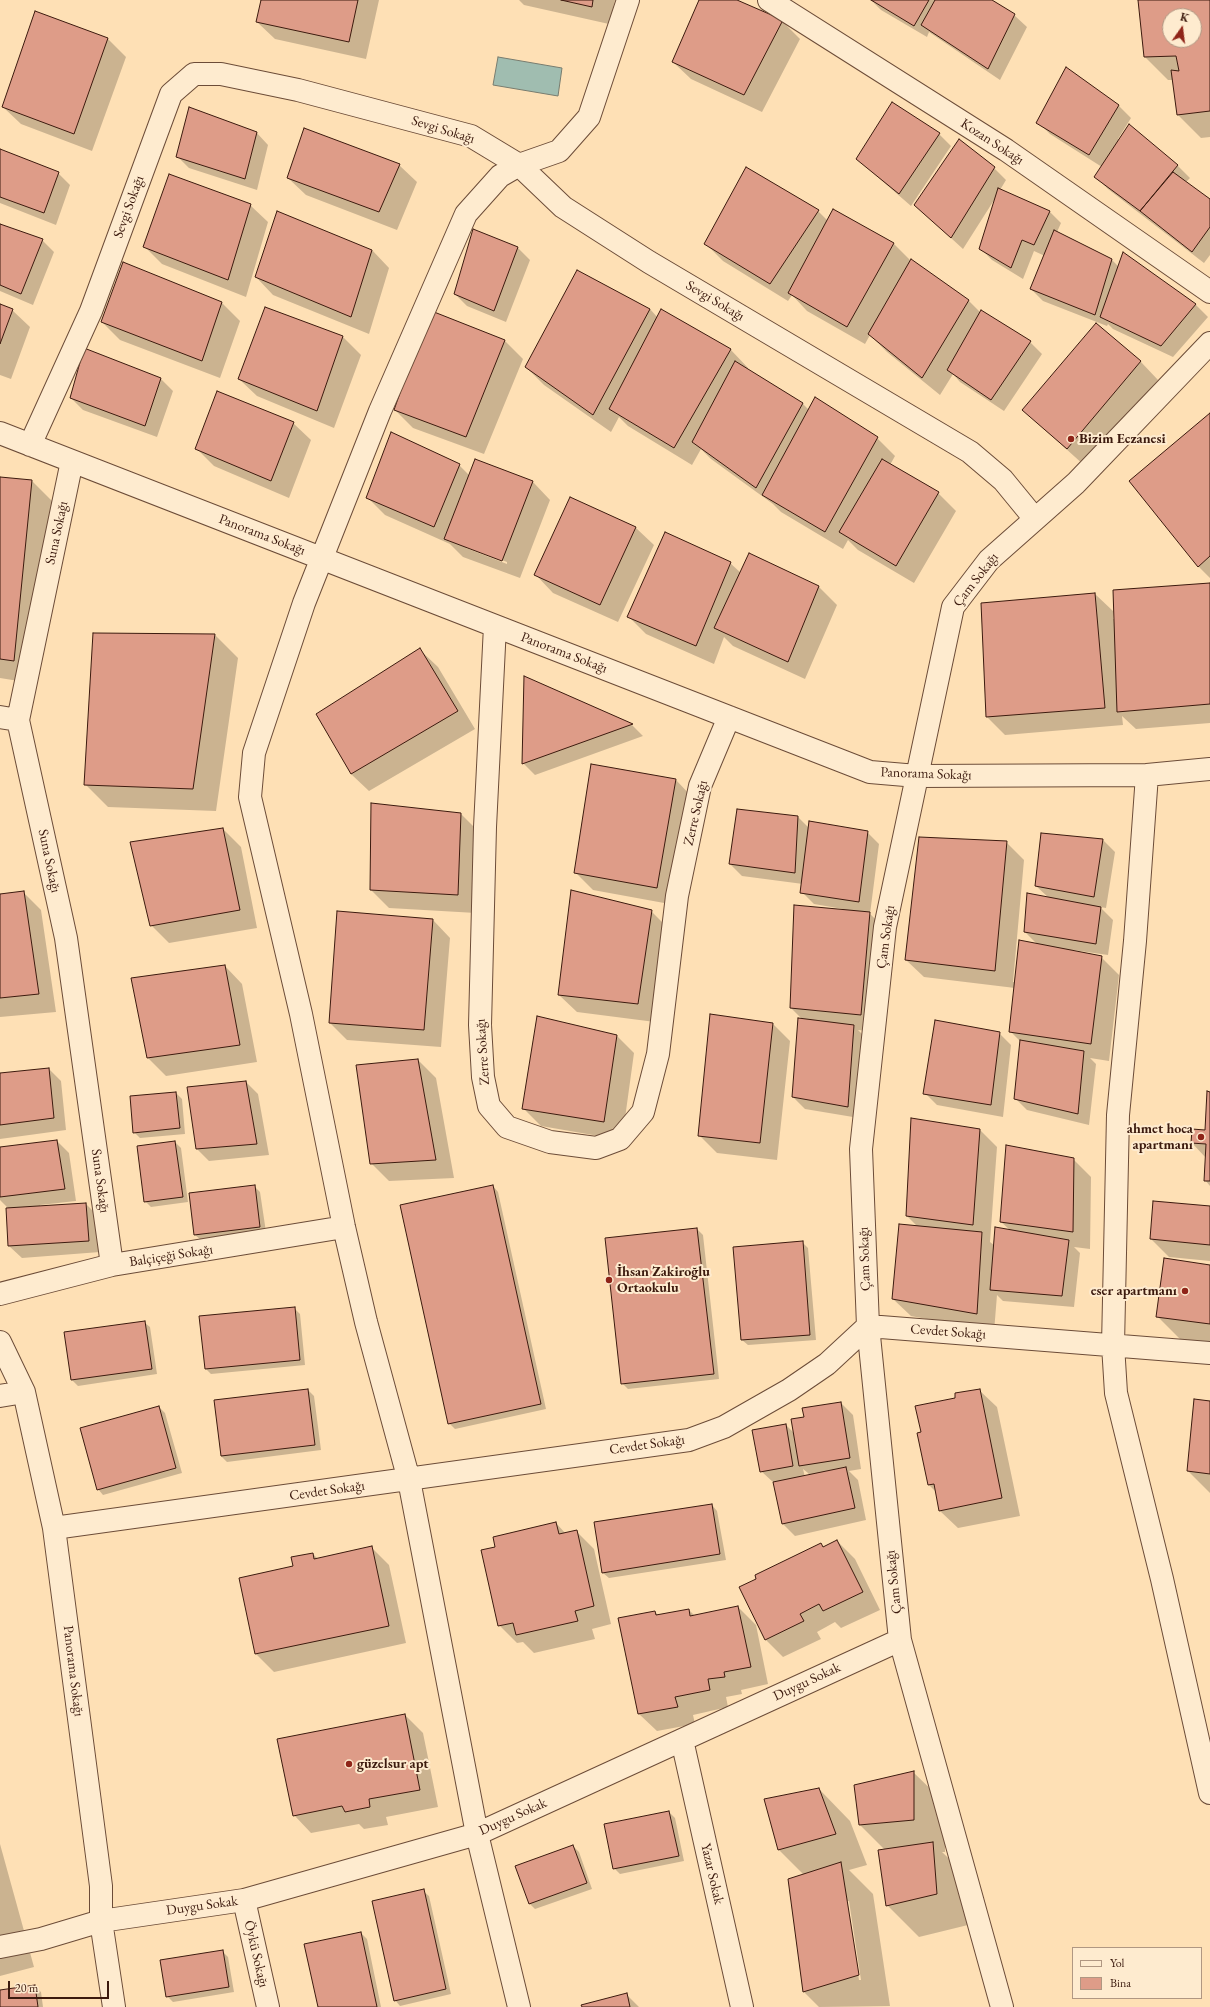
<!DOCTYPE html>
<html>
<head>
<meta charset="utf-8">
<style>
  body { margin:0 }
  #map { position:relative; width:1210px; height:2007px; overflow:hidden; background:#fee0b5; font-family:"EB Garamond",serif }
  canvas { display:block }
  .legend { position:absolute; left:1072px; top:1947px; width:130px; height:52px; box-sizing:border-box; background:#feebcf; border:1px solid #b09782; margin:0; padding:5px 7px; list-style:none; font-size:12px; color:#3c1a0e }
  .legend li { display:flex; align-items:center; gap:8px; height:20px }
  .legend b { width:20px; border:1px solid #b09782 }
  .north { position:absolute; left:1162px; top:8px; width:40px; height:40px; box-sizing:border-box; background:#feebcf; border:1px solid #b09782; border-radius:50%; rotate:14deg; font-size:11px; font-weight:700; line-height:16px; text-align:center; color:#3c1a0e }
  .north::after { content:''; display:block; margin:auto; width:14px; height:18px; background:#8f2418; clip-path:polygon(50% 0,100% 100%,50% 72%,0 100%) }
  .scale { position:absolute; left:8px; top:1981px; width:101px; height:18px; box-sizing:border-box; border:2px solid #3c1a0e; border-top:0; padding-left:5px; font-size:12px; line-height:14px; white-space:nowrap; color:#3c1a0e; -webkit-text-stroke:3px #feebcf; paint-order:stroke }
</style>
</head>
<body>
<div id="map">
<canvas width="1210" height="2007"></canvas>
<ul class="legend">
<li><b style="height:5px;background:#feebcf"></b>Yol</li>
<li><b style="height:11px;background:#de9c88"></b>Bina</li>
</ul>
<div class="north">K</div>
<div class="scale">20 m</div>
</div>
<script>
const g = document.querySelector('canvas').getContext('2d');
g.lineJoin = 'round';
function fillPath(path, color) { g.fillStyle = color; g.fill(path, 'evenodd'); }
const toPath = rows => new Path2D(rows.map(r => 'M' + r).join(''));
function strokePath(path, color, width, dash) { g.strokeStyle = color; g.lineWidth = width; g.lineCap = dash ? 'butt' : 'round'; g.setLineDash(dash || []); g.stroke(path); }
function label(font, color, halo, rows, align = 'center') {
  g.font = font + ' "EB Garamond",serif'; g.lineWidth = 4; g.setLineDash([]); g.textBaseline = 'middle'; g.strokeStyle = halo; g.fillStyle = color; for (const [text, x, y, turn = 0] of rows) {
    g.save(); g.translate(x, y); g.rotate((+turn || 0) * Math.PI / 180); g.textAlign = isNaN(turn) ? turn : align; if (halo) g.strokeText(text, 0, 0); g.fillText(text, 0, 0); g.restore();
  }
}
const water = toPath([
  [498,57,562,68,558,96,493,85,498,57]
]);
fillPath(water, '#a0bdb0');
strokePath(water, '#787c6f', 1);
fillPath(toPath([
  [262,0,379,0,366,59,275,39,257,22],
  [519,0,615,0,609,24,524,5],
  [700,0,734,0,782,21,800,39,762,112,691,79,673,62],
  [871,0,990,0,1014,15,1027,27,1000,80,929,32,927,37,881,10],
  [1139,0,1210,0,1210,137,1201,138,1178,115,1173,80,1168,80,1145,57],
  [1170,16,1194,16,1194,40,1170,40],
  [35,13,108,39,126,57,92,151,21,124,3,107],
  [1066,68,1119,106,1131,118,1118,139,1120,140,1129,125,1178,166,1190,178,1186,182,1210,201,1210,255,1204,263,1108,189,1096,177,1102,167,1050,134,1038,122],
  [256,132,268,145,257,190,189,168,177,156],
  [939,134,951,146,911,206,857,159],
  [0,150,58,173,70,185,56,225,0,203],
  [399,165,417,182,397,230,306,195,288,178],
  [994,168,1006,180,1000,190,1049,211,1061,223,1057,232,1112,260,1119,267,1123,254,1196,305,1208,317,1173,357,1113,329,1108,324,1107,326,1043,301,1031,289,1045,256,1034,251,1023,279,992,260,980,248,996,197,963,249,915,205],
  [250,205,268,222,246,297,162,264,145,247],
  [834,210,894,244,911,261,969,301,981,313,1030,342,1042,354,1004,411,960,382,953,374,940,395,887,352,870,335,865,344,807,311,792,295,788,301,723,261,706,244,818,211,828,221],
  [0,225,42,240,54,252,33,305,0,291],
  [518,248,530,260,506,322,467,306,455,294],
  [372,250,389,268,369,334,273,295,256,277],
  [124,264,222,303,240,321,220,378,120,340,102,322],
  [577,271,650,309,658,318,662,311,731,350,748,368,747,370,803,404,809,410,877,438,895,456,890,465,938,493,956,511,914,583,858,550,848,540,843,549,781,512,773,504,711,459,701,449,692,465,628,426,619,417,611,432,544,385,526,367],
  [0,305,12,310,30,327,11,379,0,375],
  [266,309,343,337,361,355,334,428,257,396,239,379],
  [429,311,505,341,523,359,484,454,413,428,395,410],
  [1096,325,1141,362,1158,380,1085,466,1023,410],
  [161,379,173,391,157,437,83,410,71,398],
  [1210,414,1210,578,1198,566],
  [293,423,311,440,289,498,214,466,196,448],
  [476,461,533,482,550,500,520,578,463,557,450,544,385,515,368,498,459,465,470,476],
  [466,546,507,562,507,564,466,548],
  [0,478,32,481,55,504,37,684,0,678],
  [571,498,636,528,654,545,618,622,553,593,536,575],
  [750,554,819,587,837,605,805,679,733,646,724,637,714,664,646,634,628,616,730,563,741,573],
  [1210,584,1210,723,1136,729,1122,716,1123,725,1005,735,987,717,1095,594,1113,611,1113,619,1115,619],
  [215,635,238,658,216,811,108,807,85,784],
  [420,650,438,667,475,729,369,791,351,774],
  [525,678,632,725,643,736,535,775,523,763],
  [676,780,693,798,675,905,593,890,575,872],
  [372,805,461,814,479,832,476,913,389,908,371,890],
  [798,817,809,828,867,832,879,844,870,914,888,931,878,1032,858,1030,866,1038,859,1118,805,1109,793,1097,803,1020,791,1008,843,909,814,904,802,892,803,884,742,876,730,864],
  [223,829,241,847,257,928,169,943,151,925],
  [1103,840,1115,852,1106,908,1100,907,1113,920,1108,955,1073,950,1072,951,1101,957,1119,975,1109,1061,1090,1058,1096,1064,1089,1125,1027,1110,1015,1098,1021,1042,1010,1031,1015,988,924,977,906,960,1006,842,1024,860,1013,982,1015,982,1037,944,1025,932,1049,898,1036,886],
  [23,892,41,910,56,1012,0,1017,0,895],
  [651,911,669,929,655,1022,577,1012,559,995],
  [433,920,450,938,441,1047,347,1040,330,1023],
  [225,966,242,984,257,1062,166,1076,148,1058],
  [772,1023,790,1041,777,1160,717,1153,699,1135],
  [999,1033,1011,1045,1003,1117,937,1105,925,1093],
  [617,1036,634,1053,622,1140,541,1126,523,1108],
  [418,1060,436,1078,454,1178,389,1181,371,1163],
  [49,1069,61,1081,66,1130,0,1139,0,1074],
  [246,1082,258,1094,269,1155,209,1161,197,1149],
  [176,1093,182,1099,185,1134,140,1138,134,1132],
  [1210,1093,1210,1186,1205,1180,1206,1158,1192,1143,1193,1130,1206,1131],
  [979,1129,997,1147,990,1242,995,1246,1010,1230,1001,1222,1073,1159,1091,1177,1090,1249,1074,1247,1080,1253,1074,1307,1003,1301,997,1295,994,1332,911,1316,893,1299,918,1227,907,1216],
  [57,1141,69,1153,76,1201,40,1205,40,1207,86,1204,98,1216,100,1252,22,1258,9,1246,9,1209,0,1200,0,1148],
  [175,1142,181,1148,188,1202,151,1207,145,1201],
  [254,1186,260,1192,266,1232,201,1240,195,1235],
  [493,1186,498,1192,546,1409,455,1429,449,1423],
  [1210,1207,1210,1261,1169,1257,1151,1239],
  [697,1229,703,1235,719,1379,628,1389,622,1383],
  [802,1242,808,1248,816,1340,748,1345,742,1340],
  [1210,1266,1210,1344,1180,1339,1157,1316],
  [294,1308,300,1314,305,1365,211,1374,206,1369],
  [144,1322,150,1327,157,1374,78,1386,72,1380,65,1333],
  [308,1390,314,1396,321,1450,227,1462,221,1456,215,1401],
  [979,1390,997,1407,1020,1516,958,1528,940,1511,937,1493,929,1485,922,1433,957,1398],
  [1210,1402,1210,1493,1188,1471],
  [841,1403,853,1415,861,1469,849,1471,858,1480,866,1520,795,1536,783,1524,774,1483,761,1471,786,1425,795,1434,805,1417],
  [803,1469,808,1473,810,1476,805,1477],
  [159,1407,165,1413,182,1473,103,1495,98,1489],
  [712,1505,717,1511,726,1560,609,1578,603,1573],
  [556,1523,566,1534,576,1531,594,1549,611,1624,592,1629,595,1639,534,1653,523,1642,517,1643,499,1625,496,1548],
  [837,1541,855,1559,880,1610,841,1628,835,1622,817,1632,821,1639,783,1657,766,1640,821,1544,824,1548],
  [371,1547,389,1565,406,1643,274,1672,256,1654,240,1579,295,1567,313,1554,318,1559],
  [738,1607,756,1625,768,1684,741,1690,742,1694,726,1697,728,1707,693,1715,695,1724,657,1731,639,1714,655,1612,659,1616,689,1610,695,1616],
  [405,1715,423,1733,438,1807,386,1817,388,1825,364,1829,359,1824,311,1833,294,1815],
  [913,1772,945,1803,945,1852,942,1852,965,1874,968,1925,919,1937,887,1905,885,1850,860,1825],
  [819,1789,850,1821,867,1865,849,1870,873,1894,890,2006,819,2007,804,1992,804,1875,779,1850,765,1800],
  [847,1901,849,1901,861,1980,859,1980],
  [669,1812,675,1818,684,1861,620,1874,614,1868],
  [0,1844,34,1967,0,1976],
  [573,1846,579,1852,592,1889,535,1909,529,1903],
  [423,1891,429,1896,451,1994,400,2006,395,2000],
  [361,1933,367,1939,381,2007,319,2007],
  [222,1951,228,1957,234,1992,173,2002,167,1996],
  [35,1987,41,1992,43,2007,0,2007,0,1991],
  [627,1995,639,2007,583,2007]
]), '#0003');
const building = toPath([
  [261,0,358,0,349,42,256,22,261,0],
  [561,0,593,0,592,7,561,0],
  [699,0,737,0,783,20,744,95,672,62,699,0],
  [871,0,929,0,914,26,871,0],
  [935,0,992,0,1015,14,988,69,921,25,935,0],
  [1138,0,1210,0,1210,111,1177,115,1171,70,1179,71,1176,56,1144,57,1138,0],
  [1170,16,1194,16,1194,40,1170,40,1170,16],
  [35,11,108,38,74,134,2,107,35,11],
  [1066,67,1119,105,1089,155,1036,123,1066,67],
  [892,102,940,133,899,194,856,159,892,102],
  [189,107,257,132,245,179,176,157,189,107],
  [1129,124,1178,165,1140,211,1094,177,1129,124],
  [304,128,400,164,379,212,287,178,304,128],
  [959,139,995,167,951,238,914,205,959,139],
  [0,149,59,172,44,213,0,197,0,149],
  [746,167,819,210,770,284,704,244,746,167],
  [1173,172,1210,199,1210,227,1192,252,1140,211,1173,172],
  [169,174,251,204,228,280,143,247,169,174],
  [998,188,1050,211,1034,245,1022,240,1011,268,979,249,998,188],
  [833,209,894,243,847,327,788,293,833,209],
  [277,211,372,250,351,317,255,277,277,211],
  [0,224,43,239,21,294,0,285,0,224],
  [473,229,518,247,494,311,454,294,473,229],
  [1054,230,1112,259,1095,315,1030,289,1054,230],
  [1123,252,1196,304,1161,346,1100,317,1123,252],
  [911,259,969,300,922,378,868,334,911,259],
  [123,262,222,302,202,361,101,322,123,262],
  [577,270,650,309,593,415,525,367,577,270],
  [0,304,13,309,0,344,0,304],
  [265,307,343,336,317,411,238,379,265,307],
  [661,309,731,349,674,448,609,409,661,309],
  [429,310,505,340,466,437,394,410,429,310],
  [981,310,1031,341,991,400,947,370,981,310],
  [1096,323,1141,361,1067,449,1022,410,1096,323],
  [84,348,161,378,145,426,70,398,84,348],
  [735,361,803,403,756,488,692,442,735,361],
  [217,391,294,422,271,481,195,449,217,391],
  [815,397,878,437,825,532,762,495,815,397],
  [1210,413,1210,556,1198,567,1129,481,1210,413],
  [391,432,460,464,434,527,366,498,391,432],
  [475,459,533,481,502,561,444,539,475,459],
  [882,459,939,492,896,566,839,532,882,459],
  [0,477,32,480,14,661,0,659,0,477],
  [570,497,636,527,600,605,534,575,570,497],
  [665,532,731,562,696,646,627,617,665,532],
  [749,553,819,586,788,662,714,628,749,553],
  [1210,583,1210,704,1117,712,1113,590,1210,583],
  [1095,593,1105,708,986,717,981,603,1095,593],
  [93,633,215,634,193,789,84,785,93,633],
  [420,648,458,711,351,774,316,714,420,648],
  [524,676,633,724,522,764,524,676],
  [591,764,676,779,657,888,574,873,591,764],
  [371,803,461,813,458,895,370,890,371,803],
  [737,809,798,816,795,873,729,864,737,809],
  [809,821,868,831,859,902,800,893,809,821],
  [223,828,240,910,150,926,130,842,223,828],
  [1041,833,1103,839,1094,897,1035,886,1041,833],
  [919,837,1007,841,995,971,905,960,919,837],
  [571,890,652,910,638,1004,558,995,571,890],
  [24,891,39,994,0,998,0,894,24,891],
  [1027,893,1101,907,1096,944,1024,932,1027,893],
  [794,905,870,912,861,1015,790,1008,794,905],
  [337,911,433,919,424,1030,329,1023,337,911],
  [1019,940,1102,956,1091,1044,1009,1032,1019,940],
  [225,965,240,1045,147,1058,131,978,225,965],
  [710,1014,773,1023,760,1143,698,1136,710,1014],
  [537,1016,617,1035,604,1122,522,1109,537,1016],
  [798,1018,854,1025,848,1107,792,1097,798,1018],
  [935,1020,1000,1032,991,1105,923,1094,935,1020],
  [1020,1040,1084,1051,1078,1114,1014,1099,1020,1040],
  [418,1059,436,1160,370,1164,356,1065,418,1059],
  [49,1068,54,1118,0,1125,0,1073,49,1068],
  [246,1081,257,1144,196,1149,187,1087,246,1081],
  [1207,1091,1210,1092,1210,1181,1204,1181,1206,1144,1191,1143,1192,1129,1205,1130,1207,1091],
  [176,1092,180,1128,133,1133,130,1096,176,1092],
  [911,1118,980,1129,973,1225,906,1216,911,1118],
  [57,1140,65,1189,0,1197,0,1147,57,1140],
  [175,1141,183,1197,144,1202,137,1146,175,1141],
  [1006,1145,1074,1158,1073,1232,1000,1222,1006,1145],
  [255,1185,260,1227,194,1235,189,1193,255,1185],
  [493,1185,541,1404,448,1424,400,1205,493,1185],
  [1153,1201,1210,1206,1210,1245,1150,1239,1153,1201],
  [86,1203,89,1241,8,1246,6,1208,86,1203],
  [899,1224,982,1232,977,1314,892,1299,899,1224],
  [995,1227,1069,1240,1062,1296,990,1290,995,1227],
  [697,1228,714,1374,621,1384,605,1238,697,1228],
  [803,1241,810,1335,741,1340,733,1247,803,1241],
  [1164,1258,1210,1265,1210,1324,1156,1317,1164,1258],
  [295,1307,300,1360,205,1369,199,1316,295,1307],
  [145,1321,152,1369,71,1380,64,1332,145,1321],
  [308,1389,315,1445,221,1456,214,1400,308,1389],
  [980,1389,1002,1498,939,1511,934,1484,928,1485,917,1433,921,1432,915,1406,955,1398,955,1393,980,1389],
  [1194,1399,1210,1401,1210,1474,1187,1471,1194,1399],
  [841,1402,850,1458,799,1466,791,1419,804,1417,802,1408,841,1402],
  [159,1406,176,1468,97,1490,80,1428,159,1406],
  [786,1424,793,1466,760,1472,752,1430,786,1424],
  [846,1467,855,1508,782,1524,773,1482,846,1467],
  [712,1504,720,1554,602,1573,594,1522,712,1504],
  [556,1522,559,1534,577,1530,594,1606,575,1611,578,1621,516,1635,513,1623,498,1626,481,1550,495,1547,493,1537,556,1522],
  [837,1540,863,1592,823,1611,819,1604,800,1614,804,1621,765,1640,739,1587,756,1579,755,1575,821,1543,823,1547,837,1540],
  [372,1546,389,1626,255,1654,239,1578,293,1566,291,1557,313,1553,314,1559,372,1546],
  [738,1606,751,1667,724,1672,725,1677,708,1679,710,1690,675,1697,678,1707,638,1714,618,1618,655,1611,656,1615,689,1609,690,1616,738,1606],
  [405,1714,420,1790,369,1799,370,1807,345,1812,342,1806,293,1816,277,1739,405,1714],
  [914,1771,914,1820,859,1825,854,1785,914,1771],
  [819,1788,836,1834,778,1850,764,1799,819,1788],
  [669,1811,679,1856,613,1869,604,1824,669,1811],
  [933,1842,937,1894,886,1906,878,1850,933,1842],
  [573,1845,587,1883,529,1904,515,1866,573,1845],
  [841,1862,859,1975,803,1992,788,1879,841,1862],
  [424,1889,446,1989,394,2001,372,1901,424,1889],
  [361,1932,377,2007,318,2007,304,1944,361,1932],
  [223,1950,229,1987,166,1997,160,1960,223,1950],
  [35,1985,38,2007,0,2007,0,1990,35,1985],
  [627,1993,630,2007,582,2007,581,2005,627,1993]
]);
fillPath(building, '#de9c88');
strokePath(building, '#3c1a0e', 1);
const minor = toPath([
  [769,0,1006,150,1210,292],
  [0,433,870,772,917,776,1147,775],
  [30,445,91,311,171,94,194,74,221,74,298,90,471,136,519,165,563,207,649,262,970,452,1003,480,1035,519],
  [72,461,18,720,66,938,112,1265],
  [495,626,485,827,480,1025,483,1077,489,1106,507,1127,550,1142,596,1148,620,1139,643,1112,658,1054,677,896,700,786,729,717],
  [0,717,18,720],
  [1210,769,1147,775,1135,941,1118,1115,1113,1345,1116,1393,1162,1579,1210,1793],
  [0,1294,112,1265,344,1227],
  [0,1342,24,1392,54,1528,101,1886,101,1921,114,2007],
  [0,1396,24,1392],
  [54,1528,689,1440,724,1427,789,1390,827,1364,868,1326,1210,1353],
  [682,1740,742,2007],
  [244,1900,268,2007],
  [0,1947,41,1939,101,1921,244,1900,477,1834,900,1640],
  [519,2007,477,1834,409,1480,366,1322,344,1227,301,1014,250,797,254,753,304,603,380,411,466,214,500,176,519,165,559,151,589,117,628,0],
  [1002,2007,900,1640,868,1326,861,1149,885,927,953,607,989,560,1076,483,1210,343]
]);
strokePath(minor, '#6c4c38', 24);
strokePath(minor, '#feebcf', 22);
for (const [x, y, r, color] of [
  [1071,439,4,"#8f2418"],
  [1201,1137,4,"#8f2418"],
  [609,1280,4,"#8f2418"],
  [1185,1291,4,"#8f2418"],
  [349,1764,4,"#8f2418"]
]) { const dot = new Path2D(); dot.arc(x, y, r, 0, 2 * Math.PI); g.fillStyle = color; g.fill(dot); strokePath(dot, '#feebcf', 1.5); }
label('14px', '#3c1a0e', '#feebcf', [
  ["Sevgi Sokağı",443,130,17],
  ["Kozan Sokağı",992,142,33],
  ["Sevgi Sokağı",129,207,-70],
  ["Sevgi Sokağı",715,301,31],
  ["Suna Sokağı",57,533,-78],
  ["Panorama Sokağı",262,535,21],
  ["Çam Sokağı",976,580,-52],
  ["Panorama Sokağı",564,653,21],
  ["Panorama Sokağı",926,774,2],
  ["Zerre Sokağı",696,813,-77],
  ["Suna Sokağı",49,861,78],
  ["Çam Sokağı",886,937,-82],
  ["Zerre Sokağı",483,1052,-94],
  ["Suna Sokağı",100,1181,82],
  ["Balçiçeği Sokağı",171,1256,-9],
  ["Çam Sokağı",865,1259,-92],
  ["Cevdet Sokağı",948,1332,4],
  ["Cevdet Sokağı",647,1445,-8],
  ["Cevdet Sokağı",327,1491,-8],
  ["Çam Sokağı",894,1582,-96],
  ["Panorama Sokağı",73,1671,83],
  ["Duygu Sokak",807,1682,-25],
  ["Duygu Sokak",513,1817,-24],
  ["Yazar Sokak",712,1874,77],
  ["Duygu Sokak",202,1906,-8],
  ["Öykü Sokağı",256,1954,77]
]);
label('bold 14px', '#3c1a0e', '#feebcf', [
  ["Bizim Eczanesi",1079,439],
  ["ahmet hoca",1193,1129,"right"],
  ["apartmanı",1193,1145,"right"],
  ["İhsan Zakiroğlu",617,1272],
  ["Ortaokulu",617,1288],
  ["eser apartmanı",1177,1291,"right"],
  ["güzelsur apt",357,1764]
], 'left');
</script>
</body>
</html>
